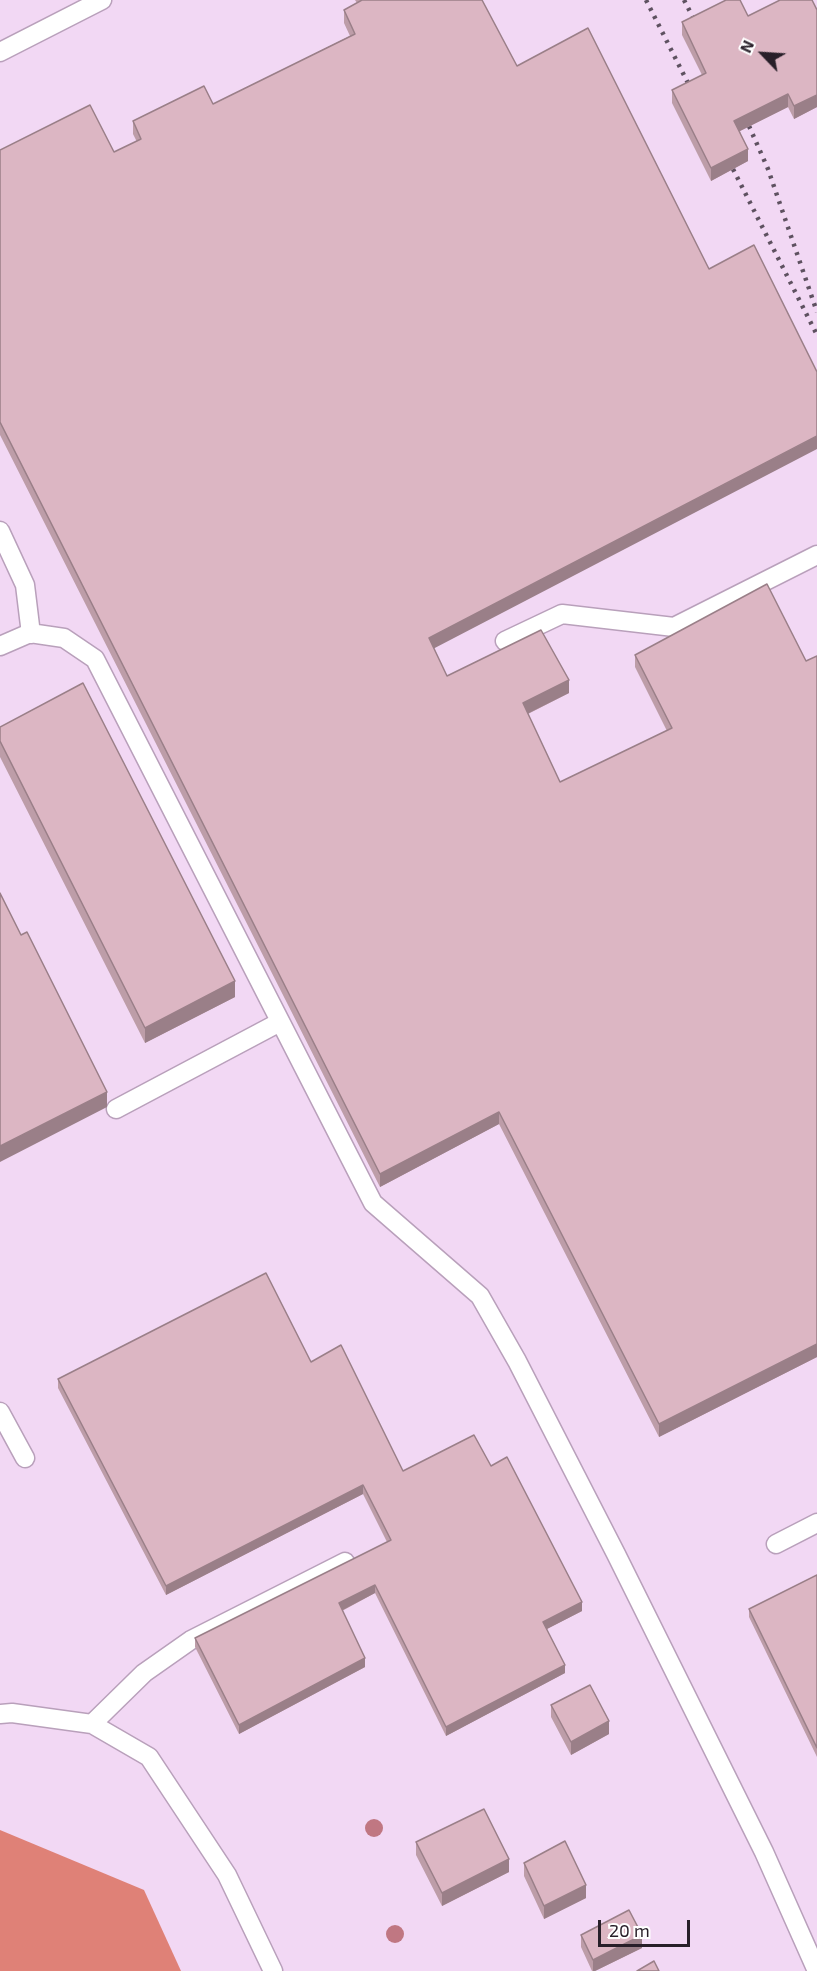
<!DOCTYPE html>
<html>
<head>
<meta charset="utf-8">
<style>
  body { margin:0 }
  #map { position:relative; width:817px; height:1971px; overflow:hidden; background:#f2d8f4; font-family:"Exo 2",sans-serif }
  canvas { display:block }
  .north { position:absolute; left:733px; top:24px; width:60px; height:60px; -webkit-text-stroke:4px #fff; paint-order:stroke; rotate:295deg; font-size:16px; font-weight:700; line-height:24px; text-align:center; color:#281f29 }
  .north::after { content:''; display:block; margin:auto; width:21px; height:27px; background:#281f29; clip-path:polygon(50% 0,100% 100%,50% 72%,0 100%) }
  .scale { position:absolute; left:598px; top:1920px; width:92px; height:27px; box-sizing:border-box; border:3px solid #281f29; border-top:0; padding-left:8px; font-size:18px; line-height:21px; white-space:nowrap; color:#281f29; -webkit-text-stroke:4px #fff; paint-order:stroke }
</style>
</head>
<body>
<div id="map">
<canvas width="817" height="1971"></canvas>
<div class="north">N</div>
<div class="scale">20 m</div>
</div>
<script>
const g = document.querySelector('canvas').getContext('2d');
g.lineJoin = 'round';
function fillPath(path, color) { g.fillStyle = color; g.fill(path, 'evenodd'); }
const toPath = rows => new Path2D(rows.map(r => 'M' + r).join(''));
function strokePath(path, color, width, dash) { g.strokeStyle = color; g.lineWidth = width; g.lineCap = dash ? 'butt' : 'round'; g.setLineDash(dash || []); g.stroke(path); }
fillPath(toPath([
  [0,1830,144,1890,181,1971,0,1971]
]), '#df8177');
const lane = toPath([
  [0,52,102,0],
  [0,531,25,585,31,634],
  [505,641,562,614,674,627,817,555],
  [0,646,30,633,64,638,95,659,373,1203,480,1296,517,1361,616,1554,764,1852,817,1971],
  [116,1109,280,1022],
  [0,1412,25,1458],
  [776,1544,817,1523],
  [0,1714,12,1713,92,1724,149,1757,227,1875,273,1971],
  [92,1724,144,1673,191,1640,345,1562]
]);
strokePath(lane, '#b9a0bb', 21);
strokePath(lane, '#fff', 18);
strokePath(toPath([
  [646,0,693,93],
  [684,0,698,27],
  [749,126,768,169,817,312],
  [733,169,817,335]
]), '#5e5160', 4.5, [3, 6]);
g.fillStyle = '#c07782';
for (const [x, y] of [
  [374,1828],
  [395,1934]
]) { g.beginPath(); g.arc(x, y, 9, 0, 2 * Math.PI); g.fill(); }
fillPath(toPath([
  [355,0,482,0,434,648,447,676,569,693,528,714,560,782,667,731,635,667,635,655,806,661,817,656,817,1357,659,1437,499,1124,380,1187,0,435,0,150,114,152,137,142,133,134,133,121,213,104,350,36,344,23,344,10,357,3],
  [817,10,817,107,794,119,788,107,740,131,748,161,711,181,672,103,672,90,702,75,682,35,682,22],
  [0,727,235,997,145,1043,0,757],
  [311,1362,403,1471,491,1466,582,1611,547,1629,565,1673,446,1736,375,1593,342,1611,365,1667,239,1734,195,1647,195,1638,387,1542,363,1494,166,1595,58,1388,58,1379],
  [817,1575,817,1757,749,1617,749,1609],
  [551,1705,609,1734,571,1755,551,1717],
  [416,1842,509,1872,442,1906,416,1855],
  [524,1863,586,1898,544,1919,524,1876],
  [581,1935,642,1948,595,1971,592,1971,581,1947]
]), '#bd9da8');
fillPath(toPath([
  [788,94,788,107,734,134,734,121],
  [817,95,817,107,794,119,794,106],
  [748,149,748,161,711,181,711,168],
  [817,436,817,449,429,651,429,638],
  [569,680,569,693,523,716,523,703],
  [235,981,235,997,145,1043,145,1028],
  [107,1092,107,1107,0,1162,0,1146],
  [499,1112,499,1124,380,1187,380,1174],
  [817,1344,817,1357,659,1437,659,1424],
  [363,1485,363,1494,166,1595,166,1586],
  [375,1585,375,1593,339,1612,339,1603],
  [582,1602,582,1611,543,1631,543,1622],
  [365,1658,365,1667,239,1734,239,1725],
  [565,1665,565,1673,446,1736,446,1727],
  [609,1721,609,1734,571,1755,571,1742],
  [509,1859,509,1872,442,1906,442,1893],
  [586,1885,586,1898,544,1919,544,1906],
  [642,1935,642,1948,595,1971,593,1971,593,1960]
]), '#9a7f88');
const building = toPath([
  [362,0,482,0,517,66,588,28,709,269,754,245,817,372,817,436,429,638,447,676,541,630,569,680,523,703,560,782,672,728,635,655,767,584,806,661,817,656,817,1344,659,1424,499,1112,380,1174,0,422,0,150,90,105,114,152,141,139,133,121,204,86,213,104,355,34,344,10,362,0],
  [726,0,740,0,748,16,780,0,812,0,817,10,817,95,794,106,788,94,734,121,748,149,711,168,672,90,706,73,682,22,726,0],
  [83,683,235,981,145,1028,0,741,0,727,83,683],
  [0,893,21,935,27,932,107,1092,0,1146,0,893],
  [266,1273,311,1362,341,1345,403,1471,474,1435,491,1466,507,1457,582,1602,543,1622,565,1665,446,1727,375,1585,339,1603,365,1658,239,1725,195,1638,391,1540,363,1485,166,1586,58,1379,266,1273],
  [817,1575,817,1748,749,1609,817,1575],
  [590,1685,609,1721,571,1742,551,1705,590,1685],
  [484,1809,509,1859,442,1893,416,1842,484,1809],
  [565,1841,586,1885,544,1906,524,1863,565,1841],
  [629,1910,642,1935,593,1960,581,1935,629,1910],
  [654,1961,659,1971,637,1971,654,1961]
]);
fillPath(building, '#dcb6c3');
strokePath(building, '#9a7f88', 1.5);
</script>
</body>
</html>
